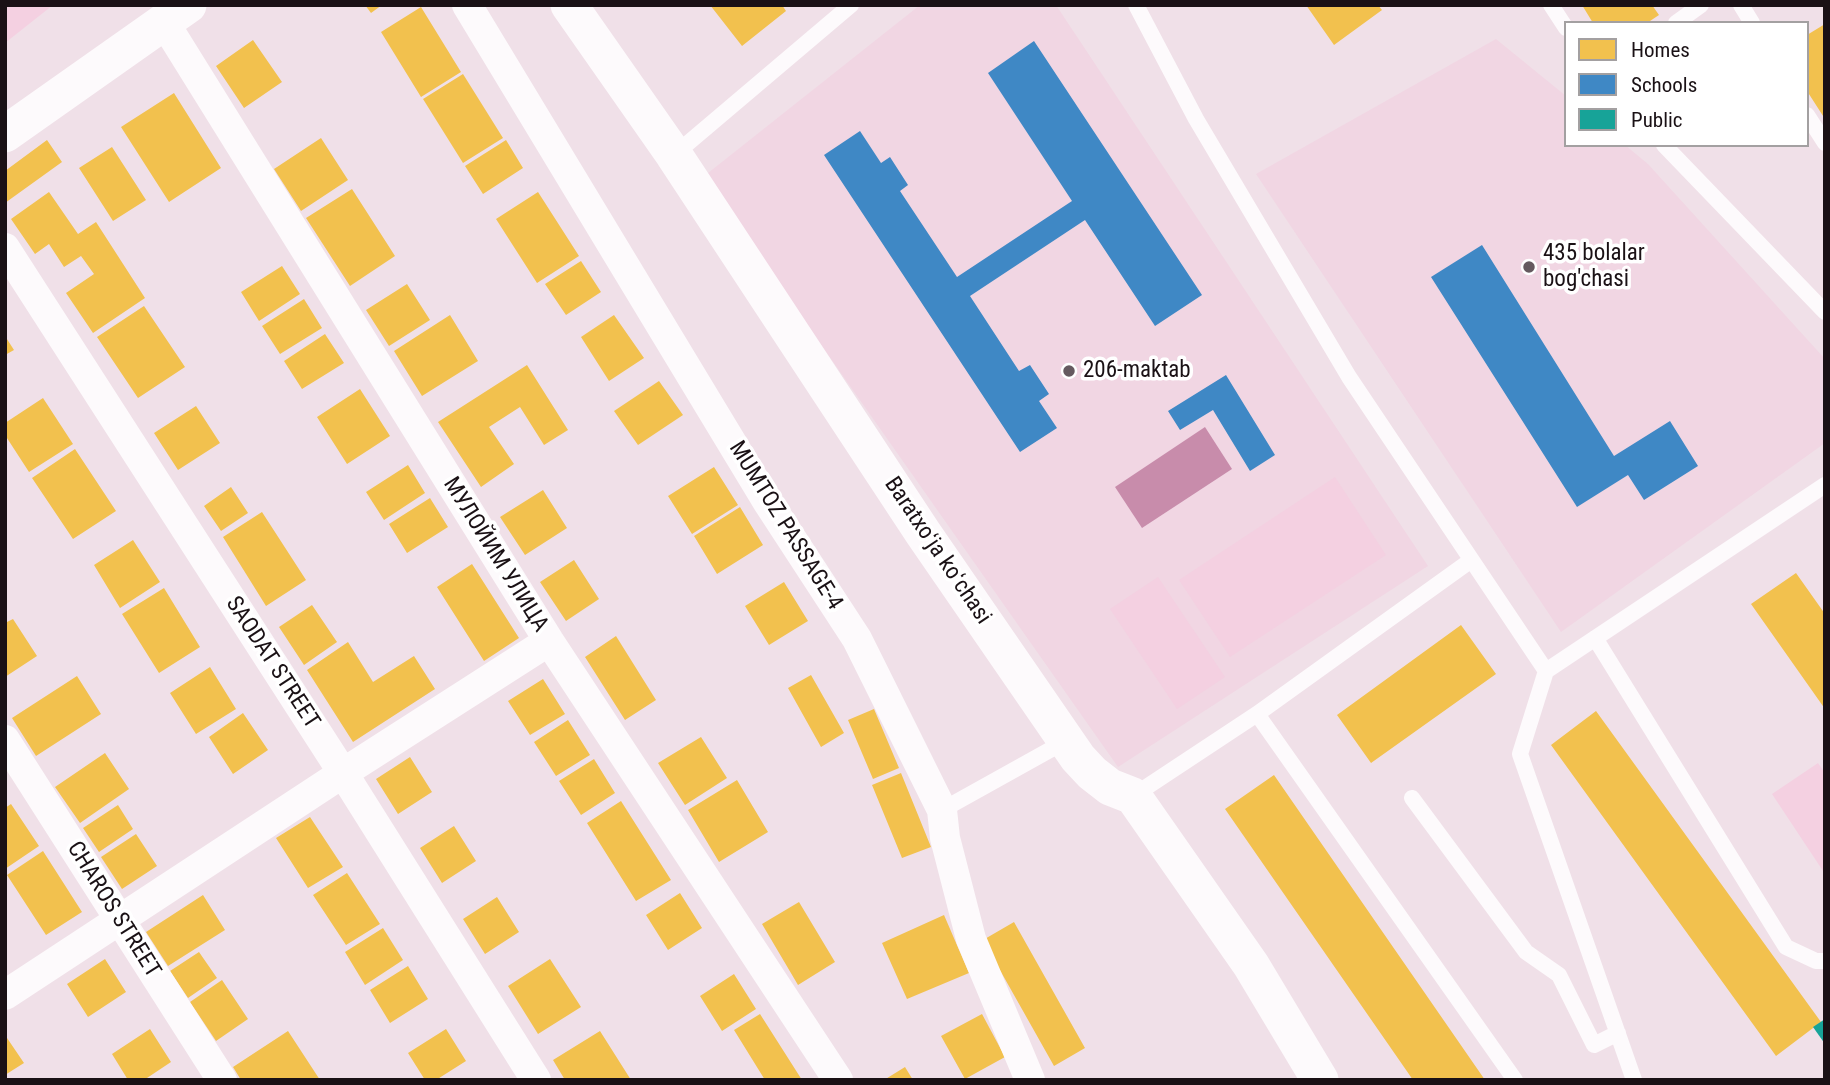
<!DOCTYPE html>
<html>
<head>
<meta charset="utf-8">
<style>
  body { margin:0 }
  #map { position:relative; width:1830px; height:1085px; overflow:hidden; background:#f0e0e8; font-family:"Roboto Condensed",sans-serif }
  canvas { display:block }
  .frame { position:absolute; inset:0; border:7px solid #1a1115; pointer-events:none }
  .legend { position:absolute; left:1564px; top:21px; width:245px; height:126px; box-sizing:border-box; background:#fff; border:2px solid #a3a0a1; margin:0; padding:9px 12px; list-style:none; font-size:21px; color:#1a1115 }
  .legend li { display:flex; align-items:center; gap:14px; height:35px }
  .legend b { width:35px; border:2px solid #a3a0a1 }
</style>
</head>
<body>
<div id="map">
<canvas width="1830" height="1085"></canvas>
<div class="frame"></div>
<ul class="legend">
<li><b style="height:19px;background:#f2c14e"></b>Homes</li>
<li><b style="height:19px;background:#3f88c5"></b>Schools</li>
<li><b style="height:19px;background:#17a398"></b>Public</li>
</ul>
</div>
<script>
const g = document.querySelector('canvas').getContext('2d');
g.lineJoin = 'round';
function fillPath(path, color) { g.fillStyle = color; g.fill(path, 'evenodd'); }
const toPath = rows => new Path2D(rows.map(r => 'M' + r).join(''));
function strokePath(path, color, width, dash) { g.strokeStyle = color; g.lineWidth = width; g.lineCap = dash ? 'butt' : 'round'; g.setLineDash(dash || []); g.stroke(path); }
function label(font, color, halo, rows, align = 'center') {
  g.font = font + ' "Roboto Condensed",sans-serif'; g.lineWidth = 7; g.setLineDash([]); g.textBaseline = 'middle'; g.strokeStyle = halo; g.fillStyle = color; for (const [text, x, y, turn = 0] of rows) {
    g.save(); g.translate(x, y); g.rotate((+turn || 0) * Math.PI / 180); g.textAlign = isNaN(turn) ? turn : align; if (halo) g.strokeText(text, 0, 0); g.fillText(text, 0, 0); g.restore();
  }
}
fillPath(toPath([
  [920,5,1056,5,1428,566,1118,767,703,177],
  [1496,39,1566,96,1566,145,1625,145,1648,164,1825,359,1825,443,1561,632,1256,174]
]), '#f1d6e3');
fillPath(toPath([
  [5,5,53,5,5,43],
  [1335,477,1386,555,1230,657,1179,580],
  [1158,577,1225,677,1177,709,1110,609],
  [1818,763,1825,773,1825,874,1772,794]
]), '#f4d0e1');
fillPath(toPath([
  [1205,427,1232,469,1142,528,1115,487]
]), '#c88cab');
fillPath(toPath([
  [365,5,382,5,371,13],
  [710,5,782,5,786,11,742,46],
  [1306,5,1378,5,1382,10,1334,45],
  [1582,5,1652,5,1659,15,1647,23,1593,23],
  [421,7,461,72,421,97,381,32],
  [1825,24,1825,119,1807,91,1807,35],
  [253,40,282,82,244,108,216,66],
  [463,74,503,138,463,163,423,99],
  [174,93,221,168,169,202,121,127],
  [321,138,348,180,301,211,274,169],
  [47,140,62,162,5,203,5,171],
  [506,140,523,168,483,194,465,166],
  [112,147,146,200,113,221,79,168],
  [352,189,395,256,350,286,306,218],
  [49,192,78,234,96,222,145,298,93,333,66,293,94,274,81,256,64,267,49,244,35,254,11,219],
  [538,192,579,256,537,283,496,219],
  [581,261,601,292,566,315,545,284],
  [282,266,300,294,259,321,241,292],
  [407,284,430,320,389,346,366,310],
  [304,299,322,328,280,354,262,326],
  [144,306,185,367,138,398,97,337],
  [450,315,478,361,422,396,394,351],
  [614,315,644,358,609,381,581,337],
  [325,334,344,363,302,389,284,361],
  [5,336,14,350,5,355],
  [527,365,568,430,544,445,520,407,489,427,514,464,481,487,438,422],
  [659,381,683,415,638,445,614,411],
  [360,389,390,436,347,464,317,417],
  [43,398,73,444,29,472,5,435,5,423],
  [196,406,220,443,178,470,154,433],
  [75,449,116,511,73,539,32,478],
  [408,465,425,493,384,520,366,492],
  [714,467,738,505,692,534,668,496],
  [231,487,248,513,221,531,204,506],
  [543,490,567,528,525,555,500,517],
  [430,498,448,527,407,553,389,524],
  [740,507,763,545,717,574,694,536],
  [262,512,306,580,266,606,223,537],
  [133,540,160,582,120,608,94,565],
  [574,560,599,599,566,621,540,582],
  [472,564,519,638,484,661,437,587],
  [1796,573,1825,614,1825,709,1751,604],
  [784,582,808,621,769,645,745,606],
  [164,588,200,647,159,673,122,614],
  [312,605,337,642,304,665,279,627],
  [13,619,37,656,5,677,5,623],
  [1461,625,1496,674,1371,763,1337,715],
  [616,636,656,700,625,720,585,657],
  [348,642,373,682,414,656,435,689,353,742,307,670],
  [210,667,236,709,196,734,170,693],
  [811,675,844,733,821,747,788,688],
  [77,676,101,714,36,756,12,718],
  [543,679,565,714,530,735,508,701],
  [874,709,899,768,873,779,848,720],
  [1596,711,1821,1022,1776,1056,1551,745],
  [243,713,268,750,233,774,209,737],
  [568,720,590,755,556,776,534,742],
  [701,737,727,778,685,805,658,763],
  [105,753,129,789,80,823,55,787],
  [410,757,432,792,398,814,376,779],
  [594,759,615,793,581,815,559,781],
  [901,773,931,847,902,858,872,785],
  [1274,775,1485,1080,1413,1080,1225,809],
  [737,780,768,832,719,862,688,810],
  [621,801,671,880,636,901,587,823],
  [11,804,39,846,5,869,5,808],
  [118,805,133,829,99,852,83,828],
  [310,817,343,867,308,888,276,838],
  [454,826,476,861,442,883,420,848],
  [136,834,157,866,122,889,101,857],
  [43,851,82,912,46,935,7,875],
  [347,873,380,924,346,945,313,895],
  [680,893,702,928,668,950,646,915],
  [203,895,225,930,168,966,146,932],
  [497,897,519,932,485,954,463,919],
  [799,902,835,962,798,985,762,924],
  [944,915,969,973,907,999,882,943],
  [1014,922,1085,1048,1054,1066,983,940],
  [383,928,403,960,365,985,345,952],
  [199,952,217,978,188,998,170,971],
  [105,959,126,992,88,1017,67,984],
  [550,959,581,1007,538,1034,508,986],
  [408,966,428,999,390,1023,370,990],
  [734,974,756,1009,722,1031,700,996],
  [222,980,248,1019,216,1041,190,1002],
  [760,1014,802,1080,765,1080,734,1030],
  [982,1014,1005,1057,965,1079,941,1036],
  [150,1029,171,1062,144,1080,128,1080,112,1054],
  [446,1029,466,1061,436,1080,425,1080,408,1053],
  [288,1031,320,1080,241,1080,233,1067],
  [600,1031,631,1080,565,1080,553,1060],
  [5,1035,24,1063,5,1075],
  [905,1067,913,1080,884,1080]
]), '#f2c14e');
fillPath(toPath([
  [1034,41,1202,295,1155,326,1085,220,970,296,1019,371,1030,365,1049,394,1039,401,1057,428,1020,452,824,155,860,131,881,163,890,157,908,185,900,191,957,277,1072,201,988,73],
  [1482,245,1614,456,1670,421,1698,466,1644,500,1628,475,1577,507,1431,277],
  [1226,375,1275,455,1250,471,1213,410,1180,430,1168,411]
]), '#3f88c5');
fillPath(toPath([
  [1825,1019,1825,1044,1813,1027]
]), '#17a398');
strokePath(toPath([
  [1136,5,1196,119,1349,377,1546,671,1520,754,1634,1080],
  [1551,5,1566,28],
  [1741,5,1752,23],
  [1676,23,1701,5],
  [1807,115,1825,143],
  [1664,145,1825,312],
  [674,155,851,5],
  [1595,638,1786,947,1816,961,1825,961],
  [1546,671,1825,485],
  [1257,714,1515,1080],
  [1133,796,1257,714,1470,561],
  [1412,798,1526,952,1559,975,1594,1045,1618,1033],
  [942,810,1066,741]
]), '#fdfafc', 16);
strokePath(toPath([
  [467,5,767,501,857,639,942,810,945,838,971,939,1030,1080],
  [164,22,549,641,838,1080],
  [5,248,343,773,536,1080],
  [5,740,222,1080],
  [5,995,343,773,549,641]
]), '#fdfafc', 30);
strokePath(toPath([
  [569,5,674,155,923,533,1078,758,1092,773,1110,787,1133,796,1251,965,1320,1080],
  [5,134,188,5]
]), '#fdfafc', 37);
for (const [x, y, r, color] of [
  [1529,267,7,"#65595f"],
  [1069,371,7,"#65595f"]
]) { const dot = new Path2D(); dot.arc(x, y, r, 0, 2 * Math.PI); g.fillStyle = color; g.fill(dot); strokePath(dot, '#fff', 2.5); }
label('23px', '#1a1115', '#fff', [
  ["435 bolalar",1543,254],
  ["bog'chasi",1543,280],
  ["206-maktab",1083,371]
], 'left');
label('23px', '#1a1115', '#fff', [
  ["MUMTOZ PASSAGE-4",785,526,58],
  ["Baratxoʻja koʻchasi",937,551,56],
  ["МУЛОЙИМ УЛИЦА",495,555,58],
  ["SAODAT STREET",272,663,57],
  ["CHAROS STREET",113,910,58]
]);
</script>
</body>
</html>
